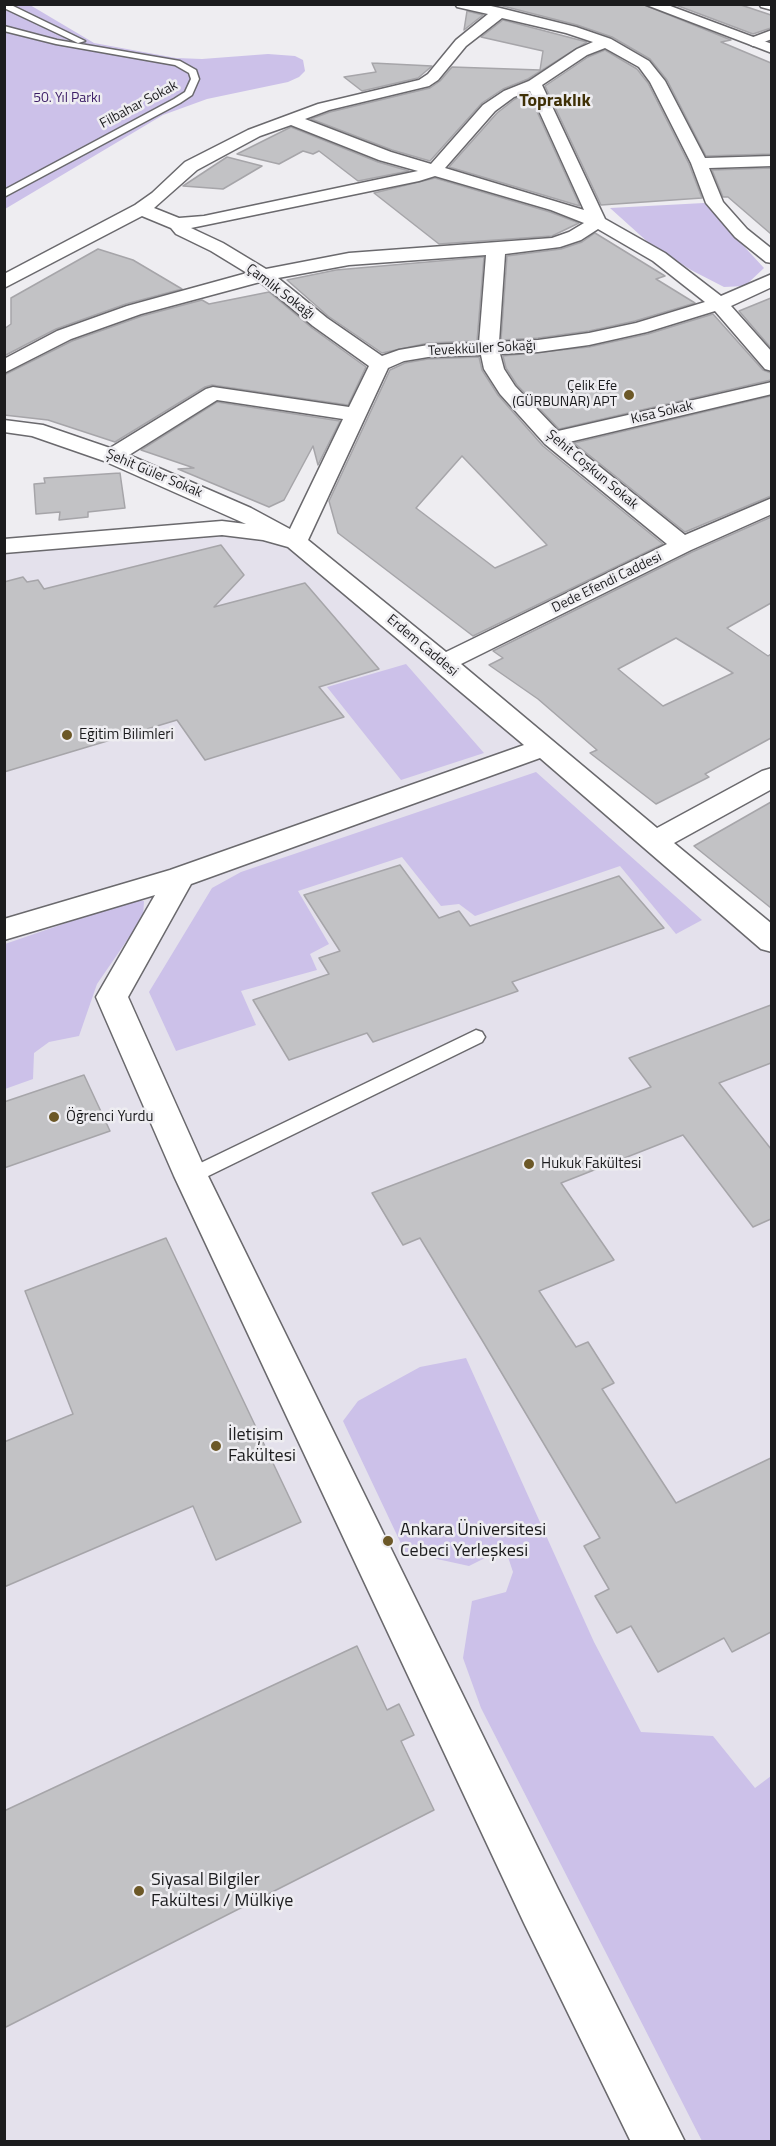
<!DOCTYPE html>
<html>
<head>
<meta charset="utf-8">
<style>
  body { margin:0 }
  #map { position:relative; width:776px; height:2146px; overflow:hidden; background:#eeedf1; font-family:"Titillium Web",sans-serif }
  canvas { display:block }
  .frame { position:absolute; inset:0; border:6px solid #1c1c1e; pointer-events:none }
</style>
</head>
<body>
<div id="map">
<canvas width="776" height="2146"></canvas>
<div class="frame"></div>
</div>
<script>
const g = document.querySelector('canvas').getContext('2d');
g.lineJoin = 'round';
function fillPath(path, color) { g.fillStyle = color; g.fill(path, 'evenodd'); }
const toPath = rows => new Path2D(rows.map(r => 'M' + r).join(''));
function strokePath(path, color, width, dash) { g.strokeStyle = color; g.lineWidth = width; g.lineCap = dash ? 'butt' : 'round'; g.setLineDash(dash || []); g.stroke(path); }
function label(font, color, halo, rows, align = 'center') {
  g.font = font + ' "Titillium Web",sans-serif'; g.lineWidth = 5; g.setLineDash([]); g.textBaseline = 'middle'; g.strokeStyle = halo; g.fillStyle = color; for (const [text, x, y, turn = 0] of rows) {
    g.save(); g.translate(x, y); g.rotate((+turn || 0) * Math.PI / 180); g.textAlign = isNaN(turn) ? turn : align; if (halo) g.strokeText(text, 0, 0); g.fillText(text, 0, 0); g.restore();
  }
}
fillPath(toPath([
  [222,528,296,542,771,941,771,2141,5,2142,5,546]
]), '#e4e1ec');
fillPath(toPath([
  [4,5,30,5,94,43,176,58,202,59,268,54,295,56,303,60,305,71,299,77,288,82,207,99,163,115,5,209],
  [704,203,764,268,745,286,724,287,691,270,650,244,610,208],
  [406,664,484,753,401,780,327,687],
  [536,772,702,920,676,934,620,866,475,916,459,904,441,906,402,857,298,891,329,944,310,954,317,970,241,991,256,1025,176,1051,149,992,212,888,241,872],
  [133,900,144,901,143,917,97,984,79,1036,49,1042,34,1053,33,1079,5,1089,5,944],
  [466,1358,594,1642,641,1732,713,1736,755,1788,771,1776,771,2141,702,2141,481,1708,463,1658,472,1601,506,1592,513,1572,505,1548,469,1566,405,1552,343,1421,358,1401,420,1367]
]), '#ccc1e9');
const building = toPath([
  [495,4,642,4,731,40,721,42,771,63,771,154,706,156,667,80,650,59,612,37,577,25,495,4],
  [673,4,738,4,771,15,771,28,753,34,673,4],
  [467,11,483,15,464,30,467,11],
  [503,20,587,42,528,79,503,89,482,103,430,161,392,150,311,119,330,112,430,88,440,81,452,67,540,70,543,51,481,37,503,20],
  [605,50,637,69,648,83,689,164,702,198,601,205,545,86,588,57,605,50],
  [372,63,432,66,418,78,362,91,344,77,376,72,372,63],
  [529,94,580,206,449,167,497,113,515,99,529,94],
  [291,127,378,162,409,171,358,181,319,151,313,154,303,151,279,164,237,154,291,127],
  [227,157,262,166,223,189,183,186,227,157],
  [771,168,771,234,728,197,723,197,712,170,771,168],
  [435,178,550,212,579,223,552,236,439,244,374,193,435,178],
  [595,233,665,276,656,279,695,303,635,321,589,331,538,338,501,340,507,256,561,249,582,242,595,233],
  [98,249,133,260,182,289,126,304,56,329,4,356,4,329,11,324,11,298,98,249],
  [484,257,477,341,428,343,382,353,328,316,287,280,336,270,484,257],
  [269,292,312,328,366,367,348,405,212,385,205,387,115,442,48,420,4,415,4,375,72,341,142,316,202,300,209,304,269,292],
  [771,298,771,348,739,311,771,298],
  [713,314,763,370,771,373,771,380,559,429,517,385,506,368,503,356,589,347,648,334,713,314],
  [479,357,482,370,498,395,543,446,663,544,473,636,338,533,329,501,390,370,405,363,428,359,479,357],
  [462,456,547,545,495,568,416,508,462,456],
  [771,396,771,496,685,532,574,443,771,396],
  [217,402,340,421,318,465,313,446,284,500,269,507,178,469,194,468,141,450,217,402],
  [120,473,125,508,88,512,88,517,59,520,60,512,36,514,34,484,45,483,44,478,120,473],
  [771,517,771,603,727,628,768,656,771,654,771,738,705,774,709,777,656,804,590,753,597,750,538,699,489,665,503,658,493,651,692,552,771,517],
  [676,638,733,673,663,706,618,669,676,638],
  [221,545,244,575,214,607,305,583,379,669,319,687,344,717,205,760,177,720,4,772,4,582,23,577,27,582,38,580,44,589,221,545],
  [771,802,771,908,694,846,771,802],
  [400,865,439,918,459,911,470,926,619,876,664,928,512,982,518,991,373,1042,367,1033,289,1060,253,1000,329,974,319,958,340,951,304,895,400,865],
  [771,1005,771,1063,719,1083,771,1149,771,1219,753,1227,683,1135,561,1183,614,1260,539,1291,576,1347,588,1342,614,1383,602,1389,676,1503,771,1458,771,1632,732,1652,724,1638,658,1672,631,1626,617,1633,595,1596,609,1589,584,1546,600,1538,482,1340,420,1238,403,1245,372,1193,651,1087,629,1058,771,1005],
  [84,1075,110,1131,4,1168,4,1102,84,1075],
  [166,1238,301,1522,216,1560,193,1506,4,1587,4,1442,73,1414,25,1291,166,1238],
  [357,1646,387,1710,399,1704,414,1735,401,1741,434,1810,4,2028,4,1811,357,1646]
]);
fillPath(building, '#c2c2c5');
strokePath(building, '#a6a5a9', 1.5);
const lane = toPath([
  [4,4,9,4,85,41,78,43,4,8,4,4],
  [4,26,57,40,180,61,196,70,199,79,192,95,180,103,4,197,4,190,174,99,185,92,191,79,189,73,175,65,56,44,4,31,4,26],
  [476,1030,482,1032,485,1037,482,1042,198,1181,191,1184,184,1181,181,1176,184,1171,476,1030]
]);
const street = toPath([
  [455,4,482,4,500,8,576,27,611,39,649,61,665,81,705,158,772,156,772,166,709,168,723,202,747,229,772,249,772,263,766,262,735,237,706,203,691,163,650,82,639,67,605,48,587,55,542,85,605,219,665,253,721,296,772,274,772,287,731,306,772,352,772,371,765,369,715,311,647,332,589,345,538,352,500,354,504,369,515,386,558,431,772,382,772,394,569,442,685,535,772,498,772,514,691,550,461,664,657,828,762,771,772,768,772,789,674,843,772,924,772,952,761,949,540,758,191,884,128,997,208,1176,558,1889,685,2142,631,2142,524,1923,174,1176,96,997,155,895,4,940,4,919,170,870,524,745,288,547,263,540,222,535,4,553,4,539,222,521,246,524,104,461,32,436,4,432,4,420,43,425,110,448,206,389,213,387,349,407,369,366,313,326,260,282,141,314,71,339,4,373,4,359,57,331,127,306,247,273,211,251,176,234,171,228,142,216,4,288,4,274,135,205,152,193,185,162,248,130,318,104,419,80,428,74,456,40,488,14,457,7,455,4],
  [502,18,566,33,593,42,577,49,529,81,504,91,483,105,431,164,391,152,305,119,329,110,429,86,438,80,466,46,502,18],
  [530,91,584,210,445,168,495,111,514,97,530,91],
  [291,125,379,160,418,171,204,216,179,218,154,208,197,170,260,136,291,125],
  [435,176,551,210,584,223,569,232,552,238,349,253,266,269,223,243,191,228,419,181,435,176],
  [598,229,653,261,705,302,636,323,589,333,538,340,499,342,505,254,560,247,581,240,598,229],
  [486,255,479,343,428,345,399,350,382,356,327,318,278,278,349,265,486,255],
  [481,355,484,369,500,394,545,444,667,544,446,652,308,540,388,368,404,361,428,357,481,355],
  [217,400,343,419,290,529,251,508,129,455,217,400],
  [759,4,772,4,772,10,761,7,759,4],
  [772,30,772,39,753,46,746,42,748,39,772,30]
]);
const secondary = toPath([
  [644,4,665,4,772,44,772,53,644,4]
]);
strokePath(lane, '#6a696d', 3);
strokePath(street, '#6a696d', 3);
strokePath(secondary, '#6a696d', 3);
fillPath(lane, '#fff');
fillPath(street, '#fff');
fillPath(secondary, '#fff');
for (const [x, y, r, color] of [
  [629,395,6,"#6c5827"],
  [67,735,6,"#6c5827"],
  [54,1117,6,"#6c5827"],
  [529,1164,6,"#6c5827"],
  [216,1446,6,"#6c5827"],
  [388,1541,6,"#6c5827"],
  [139,1891,6,"#6c5827"]
]) { const dot = new Path2D(); dot.arc(x, y, r, 0, 2 * Math.PI); g.fillStyle = color; g.fill(dot); strokePath(dot, '#eeedf1', 2); }
label('14px', '#3b1d66', '#eeedf1', [
  ["50. Yıl Parkı",67,99]
]);
label('14px', '#1c1c1e', '#eeedf1', [
  ["Filbahar Sokak",139,105,-28],
  ["Çamlık Sokağı",280,292,37],
  ["Tevekküller Sokağı",482,349,-3],
  ["Kısa Sokak",662,413,-13],
  ["Şehit Coşkun Sokak",592,470,40],
  ["Şehit Güler Sokak",154,474,23],
  ["Dede Efendi Caddesi",607,583,-26],
  ["Erdem Caddesi",422,646,40]
]);
label('14px', '#1c1c1e', '#eeedf1', [
  ["Çelik Efe",617,387],
  ["(GÜRBUNAR) APT",617,403]
], 'right');
label('15px', '#1c1c1e', '#eeedf1', [
  ["Eğitim Bilimleri",79,735],
  ["Öğrenci Yurdu",66,1117],
  ["Hukuk Fakültesi",541,1164]
], 'left');
label('bold 18px', '#3f3006', '#eeedf1', [
  ["Topraklık",555,102]
]);
label('18px', '#1c1c1e', '#eeedf1', [
  ["İletişim",228,1436],
  ["Fakültesi",228,1457],
  ["Ankara Üniversitesi",400,1531],
  ["Cebeci Yerleşkesi",400,1552],
  ["Siyasal Bilgiler",151,1881],
  ["Fakültesi / Mülkiye",151,1902]
], 'left');
</script>
</body>
</html>
